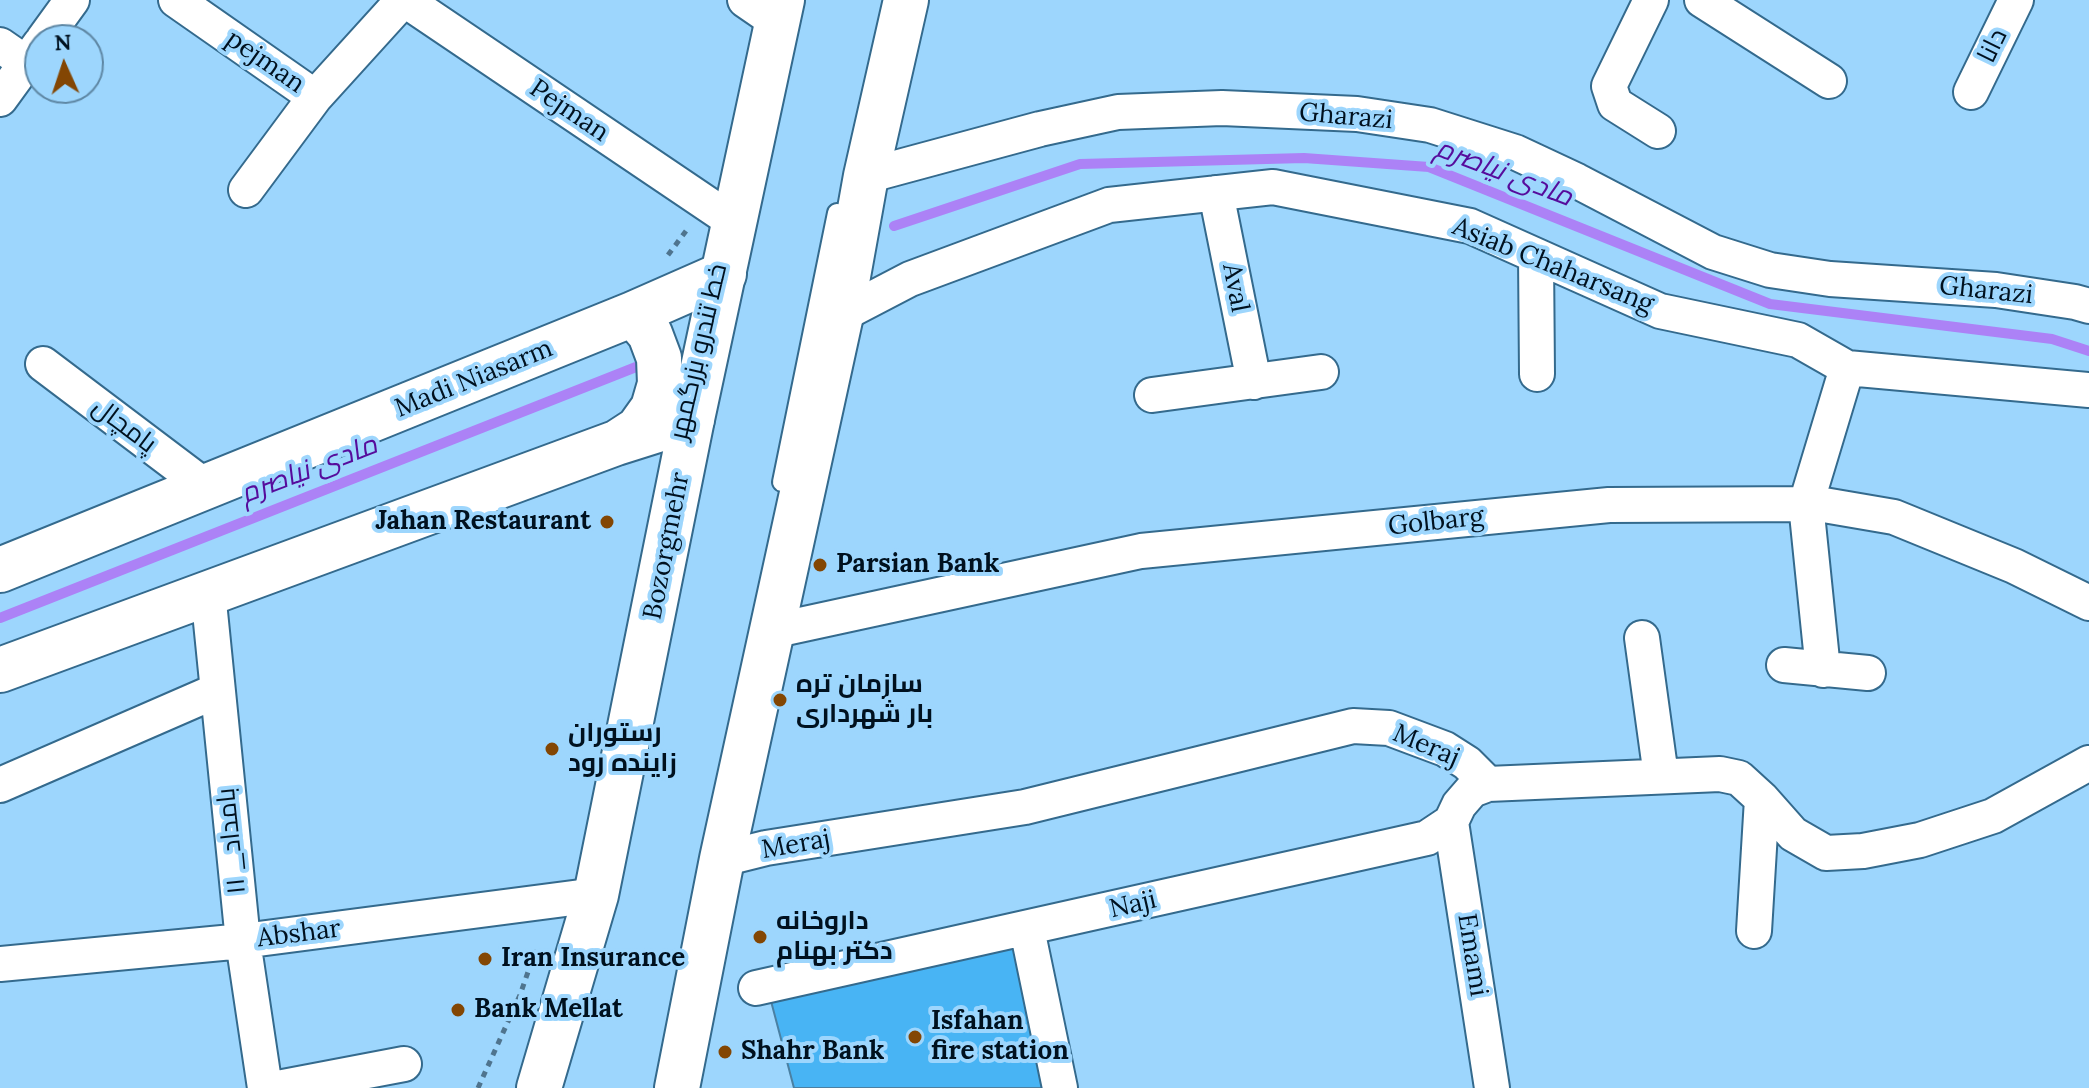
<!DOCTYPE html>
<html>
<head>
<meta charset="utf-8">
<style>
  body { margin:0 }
  #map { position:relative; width:2089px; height:1088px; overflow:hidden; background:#9dd6fd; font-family:Lora,serif }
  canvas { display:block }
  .north { position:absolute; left:24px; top:24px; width:80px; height:80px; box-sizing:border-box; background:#9dd6fd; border:2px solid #5e87a4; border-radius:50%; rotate:357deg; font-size:22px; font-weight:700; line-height:32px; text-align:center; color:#00111f }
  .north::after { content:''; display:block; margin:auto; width:28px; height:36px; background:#834603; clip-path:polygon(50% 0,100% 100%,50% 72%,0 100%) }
</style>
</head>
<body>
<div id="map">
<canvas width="2089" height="1088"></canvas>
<div class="north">N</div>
</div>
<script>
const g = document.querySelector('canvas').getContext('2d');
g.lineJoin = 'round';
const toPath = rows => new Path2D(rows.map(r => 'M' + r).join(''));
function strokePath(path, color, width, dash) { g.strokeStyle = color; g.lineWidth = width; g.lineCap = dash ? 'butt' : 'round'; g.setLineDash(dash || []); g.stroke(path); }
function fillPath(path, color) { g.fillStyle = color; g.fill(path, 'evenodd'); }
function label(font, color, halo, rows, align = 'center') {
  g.font = font + ' Lora,Cairo,serif'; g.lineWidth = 8; g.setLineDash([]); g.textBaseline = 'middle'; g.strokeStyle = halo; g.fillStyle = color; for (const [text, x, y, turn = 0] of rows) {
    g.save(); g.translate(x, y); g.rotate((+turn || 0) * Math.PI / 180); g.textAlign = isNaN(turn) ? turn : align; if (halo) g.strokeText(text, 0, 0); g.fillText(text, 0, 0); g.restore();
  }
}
strokePath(toPath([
  [894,226,1080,164,1304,158,1429,167,1770,304,2052,339,2089,351],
  [0,618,636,367]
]), '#ac82f6', 10);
const building = toPath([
  [1027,929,1060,1088,794,1088,767,986,1027,929]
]);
fillPath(building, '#48b4f4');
strokePath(building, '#4a80a3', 2);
const lane = toPath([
  [782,482,837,213]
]);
const street = toPath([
  [176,0,315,97],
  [405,0,734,222],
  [745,0,777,22],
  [1651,0,1609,86,1615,104,1658,131],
  [1702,0,1829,81],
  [43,40,72,0],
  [0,45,26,63],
  [1971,92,2016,0],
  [0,99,40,44],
  [866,176,1040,129,1118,112,1222,108,1357,114,1430,125,1515,152,1577,181,1713,252,1770,270,1830,279,1996,290,2075,302,2089,306],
  [246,190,315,97,403,0],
  [1216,193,1254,382],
  [1536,256,1537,374],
  [841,315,910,279,1109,205,1273,187,1470,226,1660,311,1798,340,1847,368,2089,390],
  [43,364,206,487],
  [1152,395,1321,372],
  [208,592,243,941,265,1088],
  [772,631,1141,551,1609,505,1818,504,1894,517,2014,566,2089,603],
  [1642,638,1661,776],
  [1784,665,1868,673],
  [1823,670,1806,504,1847,368],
  [0,785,216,691],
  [1451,822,1492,1088],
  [722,859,766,848,1025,807,1353,726,1389,728,1445,749,1467,763,1488,784],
  [1027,929,1060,1088],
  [1754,931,1762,799],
  [0,964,243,941,596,895],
  [756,988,1427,838,1451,822,1459,805,1472,790,1488,784,1720,774,1739,778,1762,799,1793,834,1826,853,1863,851,1920,840,1993,816,2089,763],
  [278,1088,404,1064]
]);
const secondary = toPath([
  [618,442,638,429,653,408,660,384,659,358,650,334,633,314],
  [0,570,633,314,724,274],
  [0,670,616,443,692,419]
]);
const primary = toPath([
  [539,1088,596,895,692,419,782,0],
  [677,1088,722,859,841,315,866,176,906,0]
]);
strokePath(lane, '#346a8d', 22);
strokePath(street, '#346a8d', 38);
strokePath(secondary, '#346a8d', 48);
strokePath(primary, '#346a8d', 48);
strokePath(toPath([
  [668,255,686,231],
  [478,1088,520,995,536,949]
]), '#4f748e', 5, [6, 6]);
strokePath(lane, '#fff', 18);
strokePath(street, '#fff', 34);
strokePath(secondary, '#fff', 44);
strokePath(primary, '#fff', 44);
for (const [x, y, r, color] of [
  [607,522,8,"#834603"],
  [820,565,8,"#834603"],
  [780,700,8,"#834603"],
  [552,749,8,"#834603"],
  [760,937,8,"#834603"],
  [485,959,8,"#834603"],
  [458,1010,8,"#834603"],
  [915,1037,8,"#834603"],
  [725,1052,8,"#834603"]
]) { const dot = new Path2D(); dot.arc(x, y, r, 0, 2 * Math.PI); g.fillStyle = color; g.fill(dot); strokePath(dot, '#9dd6fd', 3); }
label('26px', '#00111f', '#9dd6fd', [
  ["دانا",1993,46,-64],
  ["pejman",265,62,35],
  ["Pejman",569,111,34],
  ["Gharazi",1346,117,5],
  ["Asiab Chaharsang",1553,266,22],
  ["Aval",1235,288,79],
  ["Gharazi",1986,291,6],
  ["خط تندرو بزرگمهر",699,352,-77],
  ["Madi Niasarm",474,379,-22],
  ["پامچال",124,426,37],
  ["Golbarg",1436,522,-6],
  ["Bozorgmehr",667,546,-79],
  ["Meraj",1426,746,23],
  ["۱۱ _بامداد",232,841,-96],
  ["Meraj",796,845,-10],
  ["Naji",1133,905,-13],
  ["Abshar",299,934,-7],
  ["Emami",1472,955,81]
]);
label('bold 26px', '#00111f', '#9dd6fd', [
  ["Jahan Restaurant",591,522,"right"],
  ["Parsian Bank",836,565],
  ["سازمان تره",796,685],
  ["بار شهرداری",796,715],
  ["رستوران",568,734],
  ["زاینده رود",568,764],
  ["داروخانه",776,922],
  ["دکتر بهنام",776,952],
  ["Iran Insurance",501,959],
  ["Bank Mellat",474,1010],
  ["Isfahan",931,1022],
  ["fire station",931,1052],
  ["Shahr Bank",741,1052]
], 'left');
label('italic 28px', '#560c9c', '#9dd6fd', [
  ["مادی نیاصرم",1504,173,21],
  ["مادی نیاصرم",309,470,-21]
]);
</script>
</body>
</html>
